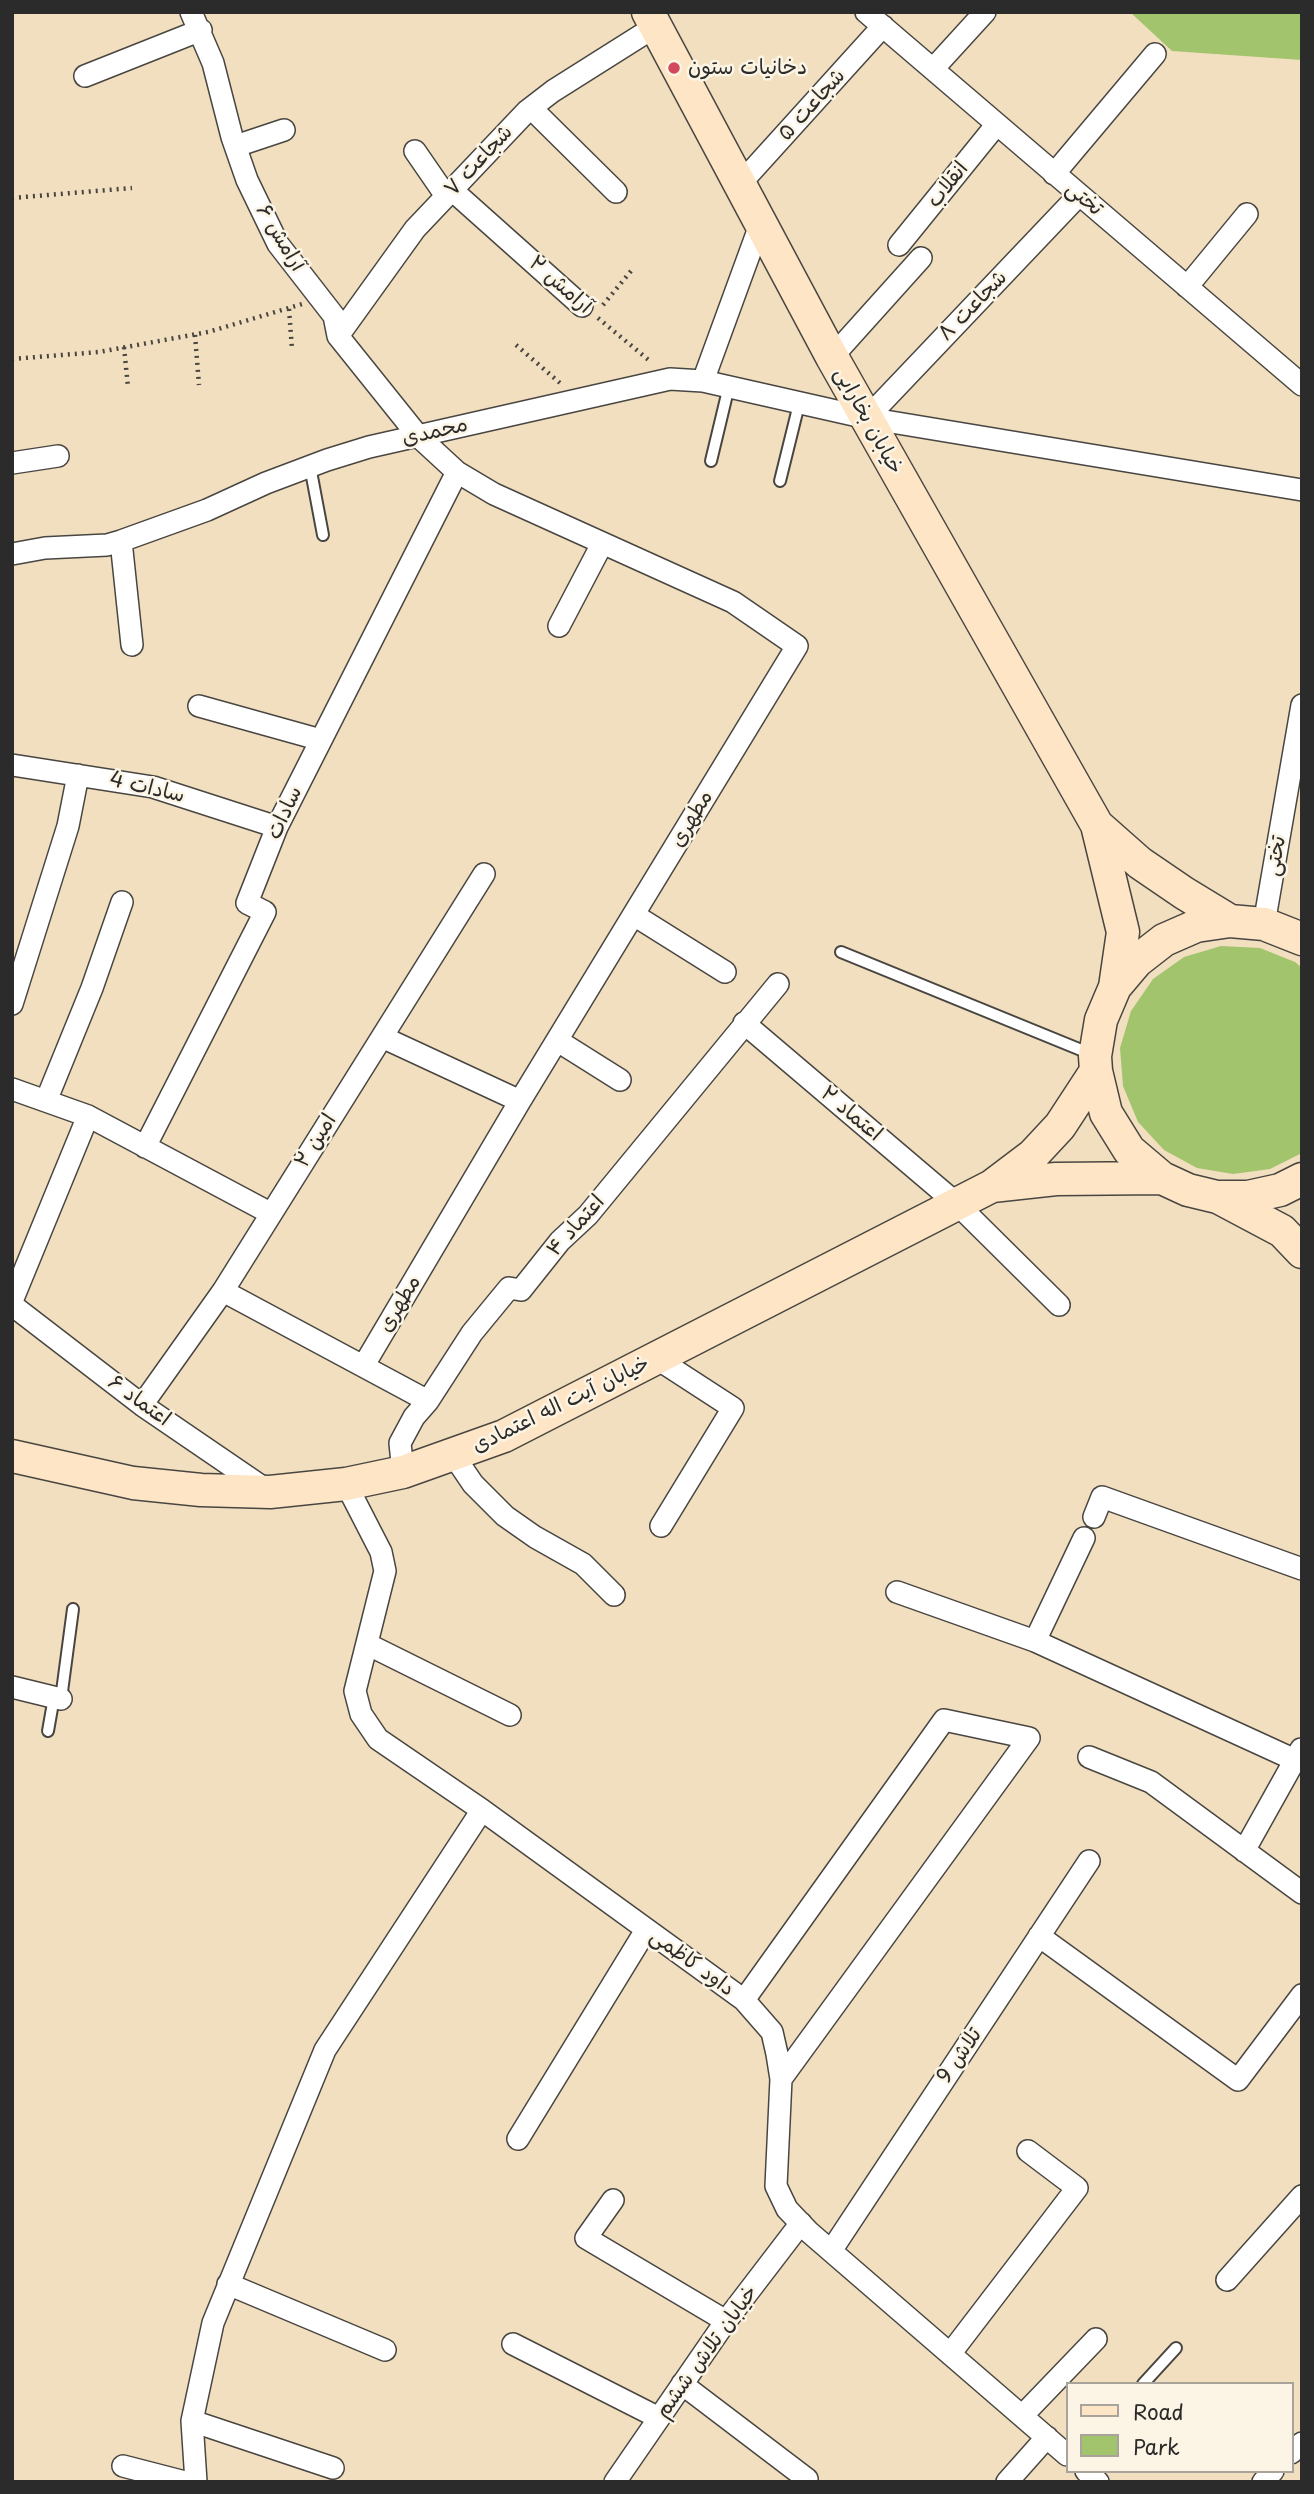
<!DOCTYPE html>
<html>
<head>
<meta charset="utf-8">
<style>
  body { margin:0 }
  #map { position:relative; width:1314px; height:2494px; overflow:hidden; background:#f1dfc0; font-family:"Playpen Sans",sans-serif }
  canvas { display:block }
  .frame { position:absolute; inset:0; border:14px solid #2b2b2b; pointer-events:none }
  .legend { position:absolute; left:1066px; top:2382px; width:228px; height:91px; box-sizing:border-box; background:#fcf5e5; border:2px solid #a8a49b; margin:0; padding:9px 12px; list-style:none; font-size:21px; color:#2b2b2b }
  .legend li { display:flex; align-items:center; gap:14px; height:35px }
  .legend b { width:35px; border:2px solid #a8a49b }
</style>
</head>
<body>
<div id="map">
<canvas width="1314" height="2494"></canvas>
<div class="frame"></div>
<ul class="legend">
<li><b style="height:9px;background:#fee5c5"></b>Road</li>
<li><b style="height:19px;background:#a1c46d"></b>Park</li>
</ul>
</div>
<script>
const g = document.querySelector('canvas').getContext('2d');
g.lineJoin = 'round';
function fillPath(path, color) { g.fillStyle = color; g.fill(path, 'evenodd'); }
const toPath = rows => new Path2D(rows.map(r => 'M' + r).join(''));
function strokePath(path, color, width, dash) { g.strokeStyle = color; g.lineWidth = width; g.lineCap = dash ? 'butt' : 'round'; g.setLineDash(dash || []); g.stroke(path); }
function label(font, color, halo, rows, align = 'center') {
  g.font = font + ' "Playpen Sans","Playpen Sans Arabic",sans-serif'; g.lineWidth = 5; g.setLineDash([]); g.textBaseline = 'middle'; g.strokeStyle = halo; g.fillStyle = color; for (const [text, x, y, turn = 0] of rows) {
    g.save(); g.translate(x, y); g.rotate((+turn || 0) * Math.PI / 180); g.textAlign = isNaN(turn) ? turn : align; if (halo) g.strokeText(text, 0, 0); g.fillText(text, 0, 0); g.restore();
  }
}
fillPath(toPath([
  [1130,12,1302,12,1302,60,1172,51],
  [1221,946,1260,948,1295,962,1302,968,1302,1153,1270,1169,1233,1174,1197,1168,1164,1150,1138,1122,1123,1086,1120,1048,1131,1011,1153,979,1184,957]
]), '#a1c46d');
const service = toPath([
  [711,461,729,386],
  [310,466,323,535],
  [780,481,799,404],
  [841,952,1091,1054],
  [61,1699,73,1609],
  [48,1731,54,1697],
  [1143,2384,1176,2348]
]);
const minor = toPath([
  [191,12,213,63,232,137,247,180,278,244,334,316,338,336,419,437,457,472,494,494,733,602,797,646,520,1101,364,1365],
  [866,12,1302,385],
  [933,69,985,12],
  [85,76,201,30],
  [531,108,616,192],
  [236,146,284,130],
  [415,151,446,196],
  [1054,174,1155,54],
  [740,184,883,26],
  [452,190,582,306],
  [899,245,997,124],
  [1187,287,1247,214],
  [338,336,415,229,527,111,553,91,656,26],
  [832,357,921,258],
  [703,381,760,225],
  [867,418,1079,195],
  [12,463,58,456],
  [121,541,132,645],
  [12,554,45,548,107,545,121,541,207,510,266,483,327,460,369,447,670,379,703,381,867,418,1302,490],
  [559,626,602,544],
  [199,706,321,740],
  [12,765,153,787,277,827],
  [634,915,725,972],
  [1264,924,1302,705],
  [12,1004,68,826,78,775],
  [744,1023,957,1204,1059,1305],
  [382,1037,520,1101],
  [558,1041,620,1080],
  [12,1089,88,1116,270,1213],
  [46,1101,92,988,122,902],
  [145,1147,265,912,247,903,277,827,457,472],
  [223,1291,428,1401],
  [12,1301,88,1116],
  [12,1305,142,1405,268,1491],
  [656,1358,733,1408,661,1526],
  [142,1405,223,1291,484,874],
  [454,1456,473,1484,505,1516,535,1537,583,1564,614,1595],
  [403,1472,400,1443,414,1417,428,1401,472,1333,509,1288,521,1290,560,1241,588,1215,778,984],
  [346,1484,381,1552,385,1571,355,1691,361,1714,378,1739,482,1810,744,2000,772,2032,777,2054,781,2079,776,2186,787,2209,809,2232,1067,2455],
  [1094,1517,1102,1497,1302,1569],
  [1084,1538,1035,1641,1295,1760],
  [897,1592,1035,1641],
  [367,1644,510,1715],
  [12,1687,61,1699],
  [1089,1757,1151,1782,1302,1893],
  [1244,1851,1301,1749],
  [1039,1936,1238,2080,1302,1995],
  [744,2000,944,1720,1029,1738,781,2079],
  [518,2139,646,1930],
  [613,2200,586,2238,726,2321],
  [831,2251,1089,1861],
  [1227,2280,1302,2196],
  [228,2284,385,2350],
  [513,2344,659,2418],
  [950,2354,1077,2188,1028,2151],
  [682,2384,807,2479],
  [1022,2416,1096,2339],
  [192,2421,333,2468],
  [1291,2453,1302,2443],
  [123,2466,185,2482],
  [1086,2471,1098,2482],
  [196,2482,192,2421,213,2323,325,2050,482,1810],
  [615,2482,726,2321,801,2223],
  [1007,2482,1047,2437],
  [1263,2482,1273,2471]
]);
const secondary = toPath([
  [648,12,832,357,1097,825,1123,932,1115,987],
  [1097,825,1140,863,1184,893,1230,921],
  [1302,939,1264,924,1230,921,1196,926,1164,940,1137,961,1115,987,1101,1020,1095,1056,1096,1071,1106,1113,1129,1150,1162,1178,1188,1190,1217,1197,1248,1197,1280,1190,1302,1179],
  [1096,1071,1060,1126,1033,1155,992,1186,1056,1179,1162,1178],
  [1218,1197,1282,1231,1302,1252],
  [12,1456,133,1483,201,1490,270,1492,346,1484,403,1472,504,1436,992,1186]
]);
strokePath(service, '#494641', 14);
strokePath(minor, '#494641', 24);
strokePath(secondary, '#494641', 35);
strokePath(toPath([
  [12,198,132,188],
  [603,305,631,271],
  [289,309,292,349],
  [598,318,651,362],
  [195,335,199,385],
  [516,345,560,383],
  [124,347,128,387],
  [12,359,99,352,208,332,302,304]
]), '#494641', 4.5, [2, 5]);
strokePath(service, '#fff', 10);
strokePath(minor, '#fff', 21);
strokePath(secondary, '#fee5c5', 32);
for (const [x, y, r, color] of [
  [674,68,7,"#d1495b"]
]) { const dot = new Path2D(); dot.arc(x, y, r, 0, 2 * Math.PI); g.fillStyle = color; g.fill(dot); strokePath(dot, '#fcf5e5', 2.5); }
label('21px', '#2b2b2b', '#fcf5e5', [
  ["دخانیات ستون",688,68]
], 'left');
label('21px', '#2b2b2b', '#fcf5e5', [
  ["شجاعت ۵",812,105,-48],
  ["شجاعت ۷",479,161,-47],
  ["انقلاب",948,185,-51],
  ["تختی",1084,199,40],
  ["آرامش ۶",280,238,59],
  ["آرامش ۲",560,285,41],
  ["شجاعت ۸",973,306,-46],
  ["خیابان بخارایی",868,421,61],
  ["محمدی",435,432,-13],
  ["سادات 4",147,788,13],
  ["سادات",285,813,-65],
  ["مطهری",692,819,-59],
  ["تختی",1276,856,-80],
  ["اعتماد ۲",851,1114,40],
  ["امین ۲",316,1141,-58],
  ["اعتماد ۴",576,1226,-48],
  ["مطهری",400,1304,-59],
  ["اعتماد ۶",139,1401,36],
  ["خیابان آیت اله اعتمادی",561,1405,-26],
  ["داود کاظمی",692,1963,36],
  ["تلاش 9",960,2056,-56],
  ["خیابان تلاش ششم",707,2352,-54]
]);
</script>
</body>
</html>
